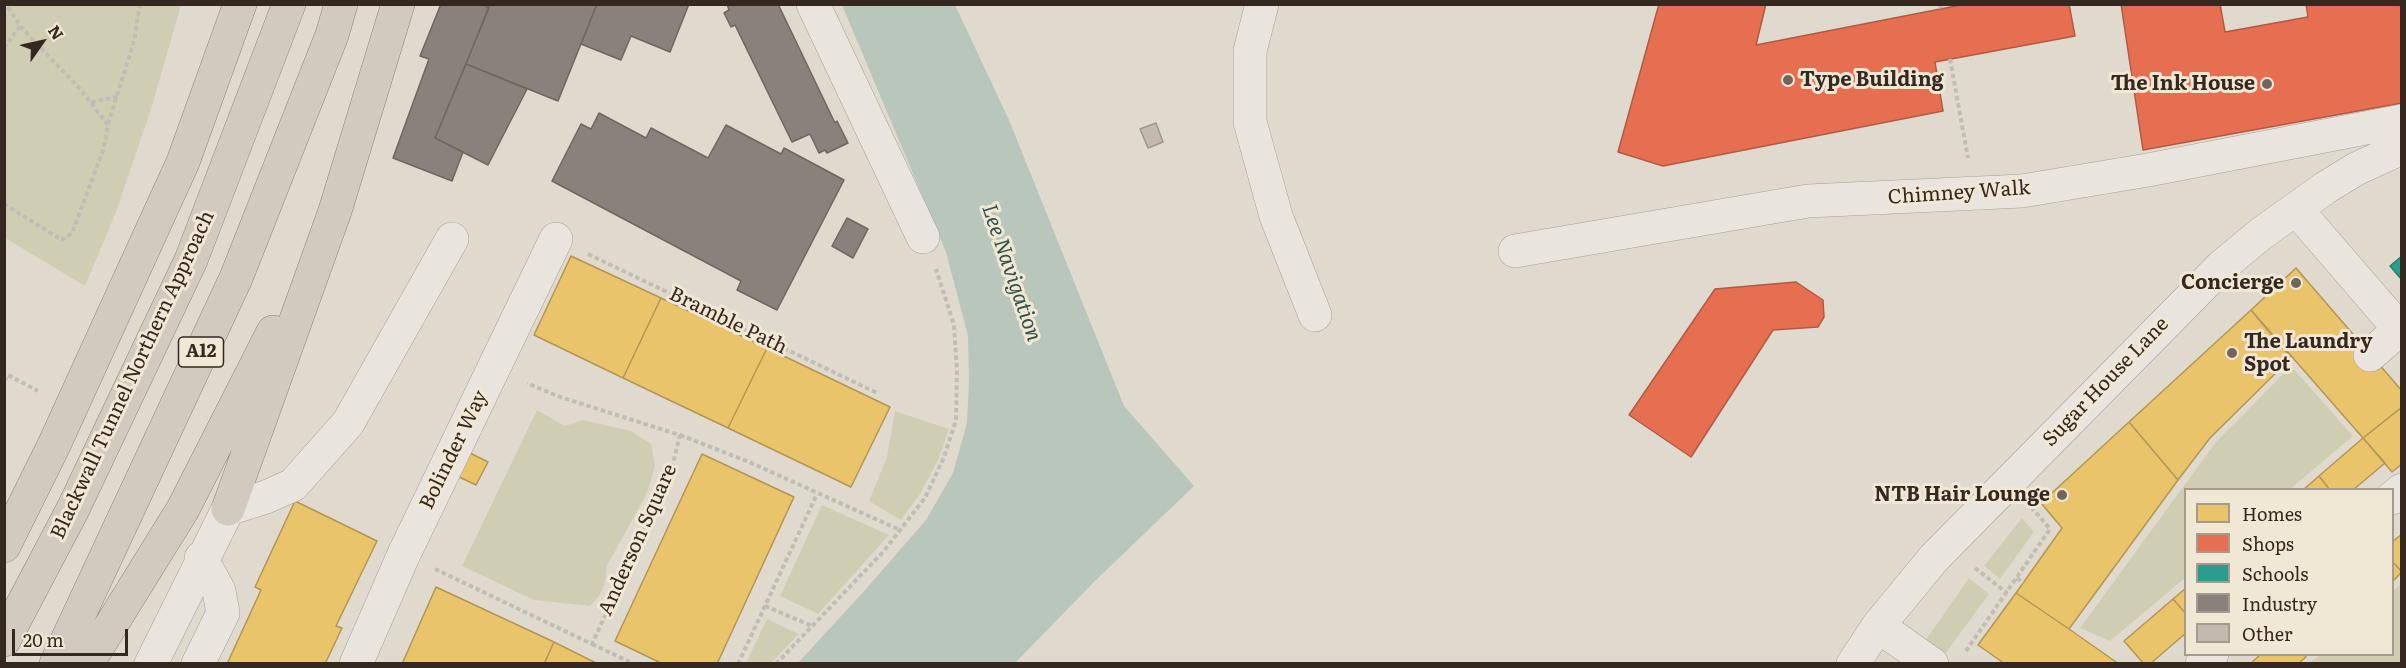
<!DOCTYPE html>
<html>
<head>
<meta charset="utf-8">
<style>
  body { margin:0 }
  #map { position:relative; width:2406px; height:668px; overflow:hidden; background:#e0dace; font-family:Literata,serif }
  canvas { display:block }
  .frame { position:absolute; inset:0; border:6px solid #342820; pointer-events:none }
  .legend { position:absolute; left:2184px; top:488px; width:210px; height:168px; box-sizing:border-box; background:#f1e7d5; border:2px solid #a59b8d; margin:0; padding:8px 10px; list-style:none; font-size:18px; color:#342820 }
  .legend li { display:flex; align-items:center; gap:12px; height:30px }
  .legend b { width:30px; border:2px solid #a59b8d }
  .north { position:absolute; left:12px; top:12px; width:60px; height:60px; -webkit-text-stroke:4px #f1e7d5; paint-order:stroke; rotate:56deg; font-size:16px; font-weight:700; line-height:24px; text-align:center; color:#342820 }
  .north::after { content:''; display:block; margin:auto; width:21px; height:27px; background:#342820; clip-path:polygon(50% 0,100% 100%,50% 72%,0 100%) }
  .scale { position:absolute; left:12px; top:629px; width:116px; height:27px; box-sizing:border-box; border:3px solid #342820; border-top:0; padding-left:8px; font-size:18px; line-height:21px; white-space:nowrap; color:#342820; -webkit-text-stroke:4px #f1e7d5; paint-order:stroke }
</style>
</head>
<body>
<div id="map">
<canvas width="2406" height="668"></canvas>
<div class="frame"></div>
<ul class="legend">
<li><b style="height:16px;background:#e9c46a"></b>Homes</li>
<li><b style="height:16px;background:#e76f51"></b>Shops</li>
<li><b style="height:16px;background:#2a9d8f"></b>Schools</li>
<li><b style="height:16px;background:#8a817c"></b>Industry</li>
<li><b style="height:16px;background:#c4b9af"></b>Other</li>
</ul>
<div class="north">N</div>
<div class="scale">20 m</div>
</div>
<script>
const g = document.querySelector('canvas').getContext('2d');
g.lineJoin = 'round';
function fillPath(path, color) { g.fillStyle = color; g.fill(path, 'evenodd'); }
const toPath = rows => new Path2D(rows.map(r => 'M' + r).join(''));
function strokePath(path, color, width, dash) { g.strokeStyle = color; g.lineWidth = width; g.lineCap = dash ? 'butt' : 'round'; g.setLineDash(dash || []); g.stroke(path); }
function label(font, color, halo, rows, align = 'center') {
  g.font = font + ' Literata,serif'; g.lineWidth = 6; g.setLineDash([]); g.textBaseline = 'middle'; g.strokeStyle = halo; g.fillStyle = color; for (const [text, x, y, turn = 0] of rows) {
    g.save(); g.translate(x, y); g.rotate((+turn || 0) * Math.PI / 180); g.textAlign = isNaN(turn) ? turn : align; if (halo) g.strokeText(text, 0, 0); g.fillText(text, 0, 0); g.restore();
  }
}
fillPath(toPath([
  [4,5,181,5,152,106,116,212,85,286,5,238],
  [2291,366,2353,436,2290,489,2186,490,2185,578,2110,641,2080,628,2216,442],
  [537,410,565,426,583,420,631,431,651,444,655,466,647,493,607,566,605,583,599,596,590,606,534,600,462,566],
  [895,411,949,429,938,460,920,494,901,520,869,501,887,457],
  [822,505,889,535,818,614,780,596],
  [2022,518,2034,532,2000,579,1984,566],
  [1969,578,1989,594,1942,658,1923,644],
  [2401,584,2401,663,2309,663,2320,655,2392,654,2393,591],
  [767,619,799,634,771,663,746,663]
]), '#d0ceb2');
fillPath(toPath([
  [842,5,955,5,1009,120,1124,406,1194,486,1096,580,1015,663,797,664,866,589,926,520,953,473,967,423,969,381,968,336,946,252]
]), '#b8c6bc');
const homes = toPath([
  [571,256,661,298,623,378,534,335,571,256],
  [2296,268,2402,391,2402,407,2363,438,2251,310,2296,268],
  [661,298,767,348,728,428,623,378,661,298],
  [2251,310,2291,358,2210,438,2178,480,2129,422,2251,310],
  [767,348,890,407,851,487,728,428,767,348],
  [2401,408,2402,464,2392,472,2363,438,2401,408],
  [2129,422,2178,480,2069,629,2016,593,2062,528,2041,503,2129,422],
  [2363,438,2385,463,2353,490,2330,490,2319,476,2363,438],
  [466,451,488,462,476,485,455,475,466,451],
  [702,454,794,497,717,664,663,664,615,641,702,454],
  [2319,476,2330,490,2303,490,2319,476],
  [295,501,377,541,336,626,342,628,325,664,227,664,261,590,255,587,295,501],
  [2402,534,2402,572,2392,561,2392,542,2402,534],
  [2392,561,2402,572,2392,582,2392,561],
  [436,587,554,642,544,664,402,664,436,587],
  [2186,588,2186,614,2173,599,2186,588],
  [2016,593,2069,629,2119,664,2005,664,1978,645,2016,593],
  [2173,599,2186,614,2186,633,2150,664,2144,664,2124,641,2173,599],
  [554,642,598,664,544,664,554,642],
  [2261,654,2304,654,2306,657,2298,664,2250,664,2261,654]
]);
fillPath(homes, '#e9c46a');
strokePath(homes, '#b39554', 1.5);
const shops = toPath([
  [1659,4,1766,4,1756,45,1966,4,2069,4,2075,36,1935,62,1943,111,1663,166,1618,152,1659,4],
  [2121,4,2220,4,2225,32,2308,17,2306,4,2400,4,2402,16,2402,103,2143,150,2121,4],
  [1796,282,1823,300,1824,317,1818,327,1773,330,1691,457,1629,415,1715,289,1796,282]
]);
fillPath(shops, '#e76f51');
strokePath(shops, '#b15a42', 1.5);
const schools = toPath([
  [2402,256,2402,280,2390,266,2402,256]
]);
fillPath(schools, '#2a9d8f');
strokePath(schools, '#2d7a6e', 1.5);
const industry = toPath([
  [441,4,482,4,489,8,435,138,463,152,452,181,393,158,429,59,420,56,441,4],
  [490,4,597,4,558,101,466,64,490,4],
  [597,4,689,4,670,52,631,36,621,60,581,44,597,4],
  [727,4,778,4,835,123,837,121,848,143,827,153,825,150,819,153,810,134,792,142,735,25,731,27,724,13,729,10,727,4],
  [466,64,527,89,488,165,435,138,466,64],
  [599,113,646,138,651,128,708,158,726,125,781,154,784,148,844,180,777,310,737,290,741,281,552,181,581,124,591,129,599,113],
  [847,218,868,229,853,258,832,246,847,218]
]);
fillPath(industry, '#8a817c');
strokePath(industry, '#706660', 1.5);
const building = toPath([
  [1156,123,1163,142,1148,148,1140,129,1156,123]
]);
fillPath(building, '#c4b9af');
strokePath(building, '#a0968e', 1.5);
const minor = toPath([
  [813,4,923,237],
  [1262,4,1250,51,1250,122,1276,216,1315,315],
  [2296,209,2402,332],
  [1515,251,1808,201,2022,191,2148,170,2402,121],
  [2370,355,2399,330],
  [2392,498,2402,490],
  [1878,626,1932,664],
  [151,664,228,509,266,497,293,485,348,423,452,239],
  [198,664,223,613,219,591,201,558],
  [356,664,404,554,556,239],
  [1853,664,1878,626,1934,558,2222,266,2262,233,2325,188,2356,169,2402,148],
  [2202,664,2212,654]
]);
const highway = toPath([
  [228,509,335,211,398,4],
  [4,546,54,445,183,162,240,4],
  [4,640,73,509,191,260,289,4],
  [56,664,236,278,332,35,341,4],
  [87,664,183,509,273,332]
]);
strokePath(minor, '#a69f96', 34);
strokePath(highway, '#8b857e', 34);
strokePath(toPath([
  [1940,4,1941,9],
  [4,48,20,26],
  [1950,59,1968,158],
  [91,102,118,97],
  [108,124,134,41,140,4],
  [4,204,62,240,72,233,104,148,108,125,81,90,20,26,6,4],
  [588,254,877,393],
  [4,381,8,375,38,391],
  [680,435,749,462,900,530],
  [1975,568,2007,593],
  [435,569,592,644,671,472,680,435,557,396,527,383],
  [2017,578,2023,583],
  [765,606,812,626],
  [592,644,634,664],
  [1966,651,2050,529,2032,508],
  [738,664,817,494],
  [776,664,883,552,925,498,944,457,956,420,957,371,954,325,936,269]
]), '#c1bcb5', 4, [4.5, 3]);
strokePath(minor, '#e9e5de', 33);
strokePath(highway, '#d3cabf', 33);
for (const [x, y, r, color] of [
  [1788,80,6,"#70665d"],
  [2267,84,6,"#70665d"],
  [2296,283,6,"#70665d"],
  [2232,353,6,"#70665d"],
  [2062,495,6,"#70665d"]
]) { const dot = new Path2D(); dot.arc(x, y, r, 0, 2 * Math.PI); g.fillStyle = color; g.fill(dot); strokePath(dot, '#f1e7d5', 2); }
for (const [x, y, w] of [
  [201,352,45]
]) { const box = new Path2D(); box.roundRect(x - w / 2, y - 15, w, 30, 4.5); g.fillStyle = '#f1e7d5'; g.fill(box); strokePath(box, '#342820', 1.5); }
label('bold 18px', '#342820', null, [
  ["A12",201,352]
]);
label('bold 20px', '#342820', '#f1e7d5', [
  ["Type Building",1800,80,"left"],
  ["The Ink House",2255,84],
  ["Concierge",2284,283],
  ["The Laundry",2244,342,"left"],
  ["Spot",2244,365,"left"],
  ["NTB Hair Lounge",2050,495]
], 'right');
label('20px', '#342820', '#f1e7d5', [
  ["Chimney Walk",1959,193,-4],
  ["Bramble Path",728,321,26],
  ["Blackwall Tunnel Northern Approach",133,375,-65],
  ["Sugar House Lane",2106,382,-46],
  ["Bolinder Way",454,450,-64],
  ["Anderson Square",638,540,-66]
]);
label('italic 21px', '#31514d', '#f1e7d5', [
  ["Lee Navigation",1011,273,71]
]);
</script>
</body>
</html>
